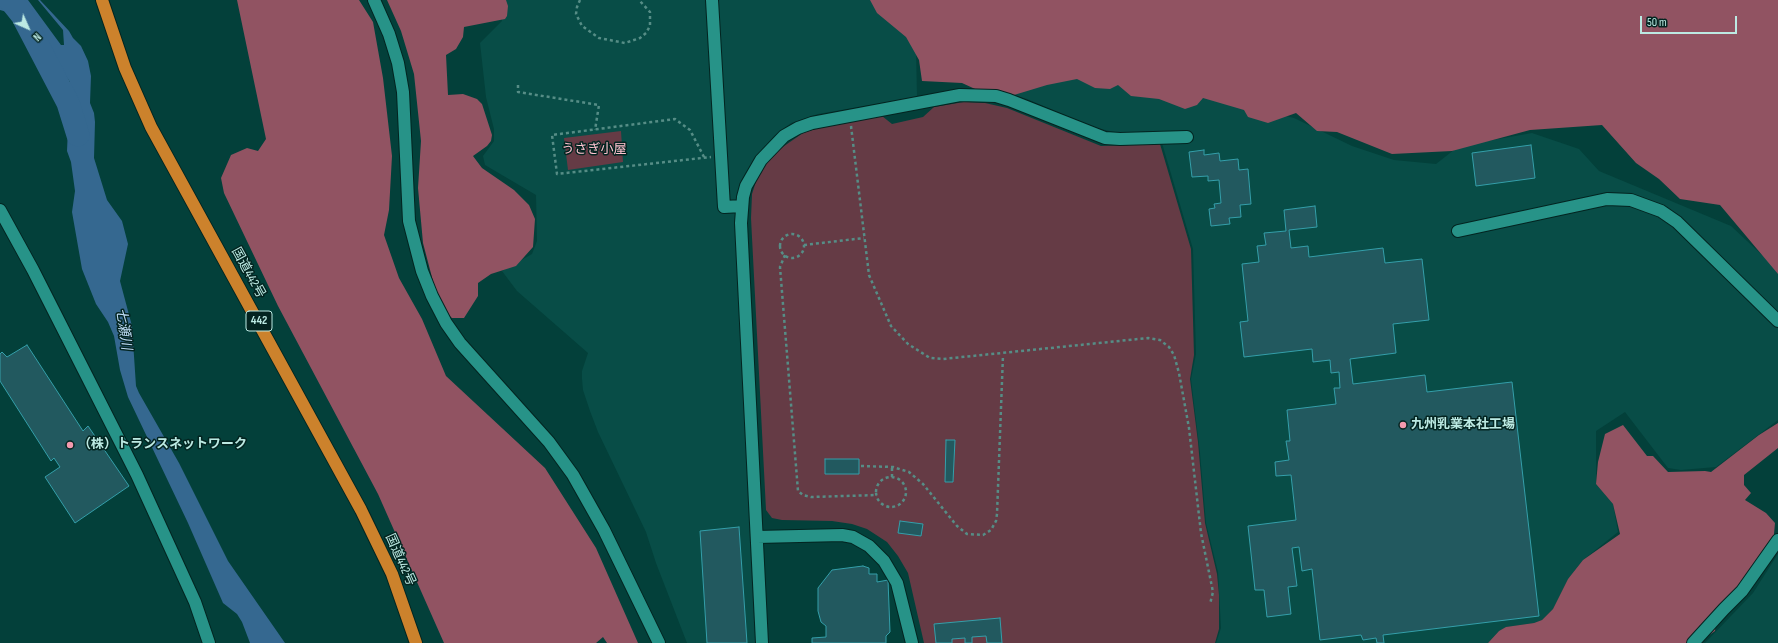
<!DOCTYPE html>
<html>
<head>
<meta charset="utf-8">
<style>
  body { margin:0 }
  #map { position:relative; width:1778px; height:643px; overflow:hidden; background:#03403a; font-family:"Sofia Sans Condensed",sans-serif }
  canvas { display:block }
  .north { position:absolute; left:8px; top:8px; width:40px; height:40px; -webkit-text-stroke:3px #032420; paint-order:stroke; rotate:135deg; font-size:11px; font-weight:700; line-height:16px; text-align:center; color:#bceae3 }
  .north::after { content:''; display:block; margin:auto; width:14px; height:18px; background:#bceae3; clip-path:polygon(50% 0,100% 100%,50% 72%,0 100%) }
  .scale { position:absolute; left:1640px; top:16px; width:97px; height:18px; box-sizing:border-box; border:2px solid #bceae3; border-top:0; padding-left:5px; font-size:12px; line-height:14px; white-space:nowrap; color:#bceae3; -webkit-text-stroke:3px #032420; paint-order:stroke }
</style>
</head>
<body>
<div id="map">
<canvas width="1778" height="643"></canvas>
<div class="north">N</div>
<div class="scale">50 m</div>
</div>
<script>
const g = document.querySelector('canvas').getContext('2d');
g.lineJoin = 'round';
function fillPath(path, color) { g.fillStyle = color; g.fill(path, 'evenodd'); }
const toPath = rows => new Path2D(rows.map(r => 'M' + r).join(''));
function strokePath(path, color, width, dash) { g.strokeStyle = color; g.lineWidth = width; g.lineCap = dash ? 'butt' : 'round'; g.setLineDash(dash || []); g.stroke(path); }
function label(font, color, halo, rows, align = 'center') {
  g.font = font + ' "Sofia Sans Condensed","Noto Sans JP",sans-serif'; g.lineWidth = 3; g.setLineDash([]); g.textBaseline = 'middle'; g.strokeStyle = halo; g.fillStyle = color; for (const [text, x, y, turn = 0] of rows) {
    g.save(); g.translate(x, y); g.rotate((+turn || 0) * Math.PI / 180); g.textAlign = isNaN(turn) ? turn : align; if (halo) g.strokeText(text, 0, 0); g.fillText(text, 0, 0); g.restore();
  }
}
fillPath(toPath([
  [498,0,875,0,902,27,916,48,917,97,818,114,791,123,774,136,754,159,745,174,740,185,756,643,687,643,656,563,646,532,598,432,590,411,583,390,582,379,582,371,588,353,517,291,502,271,532,254,537,241,536,195,485,165,483,156,494,141,494,129,486,97,480,43,502,21],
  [1026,42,1197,95,1294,118,1352,146,1394,160,1436,164,1459,146,1532,133,1579,149,1599,171,1731,226,1778,270,1778,420,1716,467,1681,470,1668,468,1625,412,1596,431,1596,484,1613,504,1618,532,1583,560,1568,579,1553,609,1542,620,1534,623,1507,627,1499,631,1488,643,1216,643,1221,628,1218,572,1206,523,1200,453,1191,379,1196,354,1193,249,1162,143,1187,132,1158,131,1118,133,1093,127,1027,99,1007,93],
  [1778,554,1778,643,1705,643,1753,593]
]), '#084d47');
fillPath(toPath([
  [964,102,985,103,1007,108,1101,146,1160,144,1191,249,1194,355,1190,379,1198,442,1205,523,1217,574,1219,595,1219,629,1215,643,924,643,908,573,898,556,887,542,867,529,852,524,832,521,782,520,772,518,766,510,751,218,752,194,759,172,774,153,803,133,819,128,882,116,892,124,923,117,934,107],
  [621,131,623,162,568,170,564,138]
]), '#653b45');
fillPath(toPath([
  [237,0,359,0,373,22,383,78,392,156,389,210,384,235,399,278,422,319,446,376,545,468,596,548,638,643,607,643,603,637,596,643,444,643,378,494,278,306,224,193,221,178,231,155,247,148,258,151,266,139],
  [387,0,506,0,508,6,507,16,505,19,464,27,463,37,456,49,446,55,448,95,463,94,477,99,482,104,492,135,491,141,487,146,473,156,482,168,514,190,529,205,535,219,533,247,516,266,491,274,478,283,478,296,464,318,452,318,440,308,423,243,418,188,421,141,414,74,401,31],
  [870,0,1778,0,1778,274,1720,205,1680,199,1659,179,1636,163,1602,125,1530,130,1452,151,1392,154,1337,132,1317,131,1296,113,1268,123,1248,117,1244,110,1203,98,1197,105,1185,109,1159,99,1131,96,1118,85,1110,89,1095,88,1077,79,1047,85,1014,95,986,94,962,83,922,81,919,60,906,37,877,13],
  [1778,423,1778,448,1744,475,1744,485,1751,493,1745,500,1766,513,1775,523,1773,545,1716,619,1715,631,1705,638,1690,643,1488,643,1499,631,1506,627,1534,623,1542,620,1553,609,1568,579,1583,560,1620,534,1613,504,1596,484,1598,462,1605,434,1623,425,1647,456,1653,456,1668,472,1705,471,1711,472,1759,435]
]), '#915362');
fillPath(toPath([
  [0,0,28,0,61,45,64,45,63,30,38,0,40,0,69,31,73,38,81,46,88,61,91,76,90,103,94,113,95,122,94,158,107,200,122,221,128,244,120,281,132,326,136,386,139,393,179,463,228,561,285,643,250,643,242,622,237,614,223,603,188,523,128,397,120,370,114,336,108,322,96,304,82,269,72,212,75,191,71,162,67,151,70,82,48,50,18,20,7,12,0,10]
]), '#356890');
strokePath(toPath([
  [10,0,22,15,68,103,78,135]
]), '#356890', 23);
const building = toPath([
  [1531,145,1535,178,1476,186,1472,153,1531,145],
  [1204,150,1204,155,1219,153,1220,161,1238,159,1239,170,1248,169,1251,204,1240,205,1241,217,1229,218,1230,224,1211,226,1209,209,1215,208,1214,204,1221,203,1219,180,1208,181,1208,176,1192,177,1189,152,1204,150],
  [1315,206,1317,227,1289,230,1291,248,1308,246,1309,257,1383,248,1385,263,1422,259,1429,320,1393,324,1396,353,1350,359,1353,384,1425,375,1427,392,1512,382,1539,616,1383,635,1384,643,1377,643,1376,638,1363,640,1361,635,1320,640,1312,569,1302,571,1299,547,1292,548,1297,586,1288,587,1291,614,1267,617,1264,590,1255,590,1248,526,1296,520,1291,475,1276,476,1275,462,1289,460,1286,441,1290,441,1287,410,1336,404,1334,388,1340,388,1339,372,1331,373,1330,360,1313,362,1312,349,1244,357,1240,322,1248,321,1242,264,1259,262,1257,246,1266,245,1264,233,1286,231,1284,210,1315,206],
  [27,345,83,431,88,426,129,486,75,523,45,477,60,467,54,458,51,461,0,381,0,354,2,352,7,357,27,345],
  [946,440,955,440,953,482,945,482,946,440],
  [825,459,859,459,859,474,825,474,825,459],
  [900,521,923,524,921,536,898,533,900,521],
  [739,527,747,643,707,643,700,531,739,527],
  [863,566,869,568,869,574,877,574,877,582,888,580,890,632,886,636,886,643,812,643,812,638,826,637,826,626,821,622,818,611,818,588,832,570,863,566],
  [1000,618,1002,643,987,643,986,636,972,637,972,643,965,643,965,638,952,639,952,643,936,643,934,624,1000,618]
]);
fillPath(building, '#22595f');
strokePath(building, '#349faa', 1);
const minor = toPath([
  [374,0,389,34,398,63,403,92,409,221,422,271,432,296,446,323,460,343,549,442,573,475,604,530,659,643],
  [712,0,724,207,742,206],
  [0,210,33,270,137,475,195,602,209,643],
  [1458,231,1607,199,1631,200,1661,211,1677,222,1778,321],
  [757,537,842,535,853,537,869,546,884,561,897,583,912,643],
  [762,643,741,223,743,197,746,186,761,160,784,136,798,128,812,123,960,95,996,96,1009,100,1105,138,1120,139,1187,137],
  [1693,643,1724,609,1742,591,1778,540]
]);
const highway = toPath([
  [102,0,125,68,151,127,361,510,392,574,416,643]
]);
strokePath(minor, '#032420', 14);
strokePath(highway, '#032420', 14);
strokePath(toPath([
  [580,0,577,7,576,14,582,26,599,38,625,43,640,38,646,33,650,26,650,12,639,0],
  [518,85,518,92,599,105,595,130],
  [851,126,869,275,891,326,908,344,930,358,943,359,1148,338,1160,340,1169,347,1174,355,1179,373,1189,428,1201,533,1213,592,1210,604],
  [704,157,690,130,675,119,552,135,557,174,711,157],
  '780 246a12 12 0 1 1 24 0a12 12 0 1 1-24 0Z',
  [804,245,864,238],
  [785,255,780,267,798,491,803,495,811,497,877,495],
  [861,466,893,467,909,472,923,484,957,526,967,534,983,535,991,530,996,521,997,514,1003,355],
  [892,477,892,467],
  '876 492a15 15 0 1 1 30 0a15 15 0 1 1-30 0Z'
]), '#568d86', 2.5, [3, 3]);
strokePath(minor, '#279388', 12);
strokePath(highway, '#cc822c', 12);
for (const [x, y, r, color] of [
  [1403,425,4,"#f29aae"],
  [70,445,4,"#f29aae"]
]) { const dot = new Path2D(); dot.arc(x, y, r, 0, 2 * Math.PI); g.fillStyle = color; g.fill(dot); strokePath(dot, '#032420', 1.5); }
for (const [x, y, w] of [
  [259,321,26]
]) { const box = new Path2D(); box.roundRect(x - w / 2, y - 10, w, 20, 3); g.fillStyle = '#032420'; g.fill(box); strokePath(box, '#bceae3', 1); }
label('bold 12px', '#bceae3', null, [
  ["442",259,321]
]);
label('13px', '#ffc3d0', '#032420', [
  ["うさぎ小屋",594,150]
]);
label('13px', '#bceae3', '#032420', [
  ["国道442号",248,273,61],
  ["国道442号",400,560,66]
]);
label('bold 13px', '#bceae3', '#032420', [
  ["九州乳業本社工場",1411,425],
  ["（株）トランスネットワーク",78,445]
], 'left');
label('italic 14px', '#bcd9f2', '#032420', [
  ["七瀬川",123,329,82]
]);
</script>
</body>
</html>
